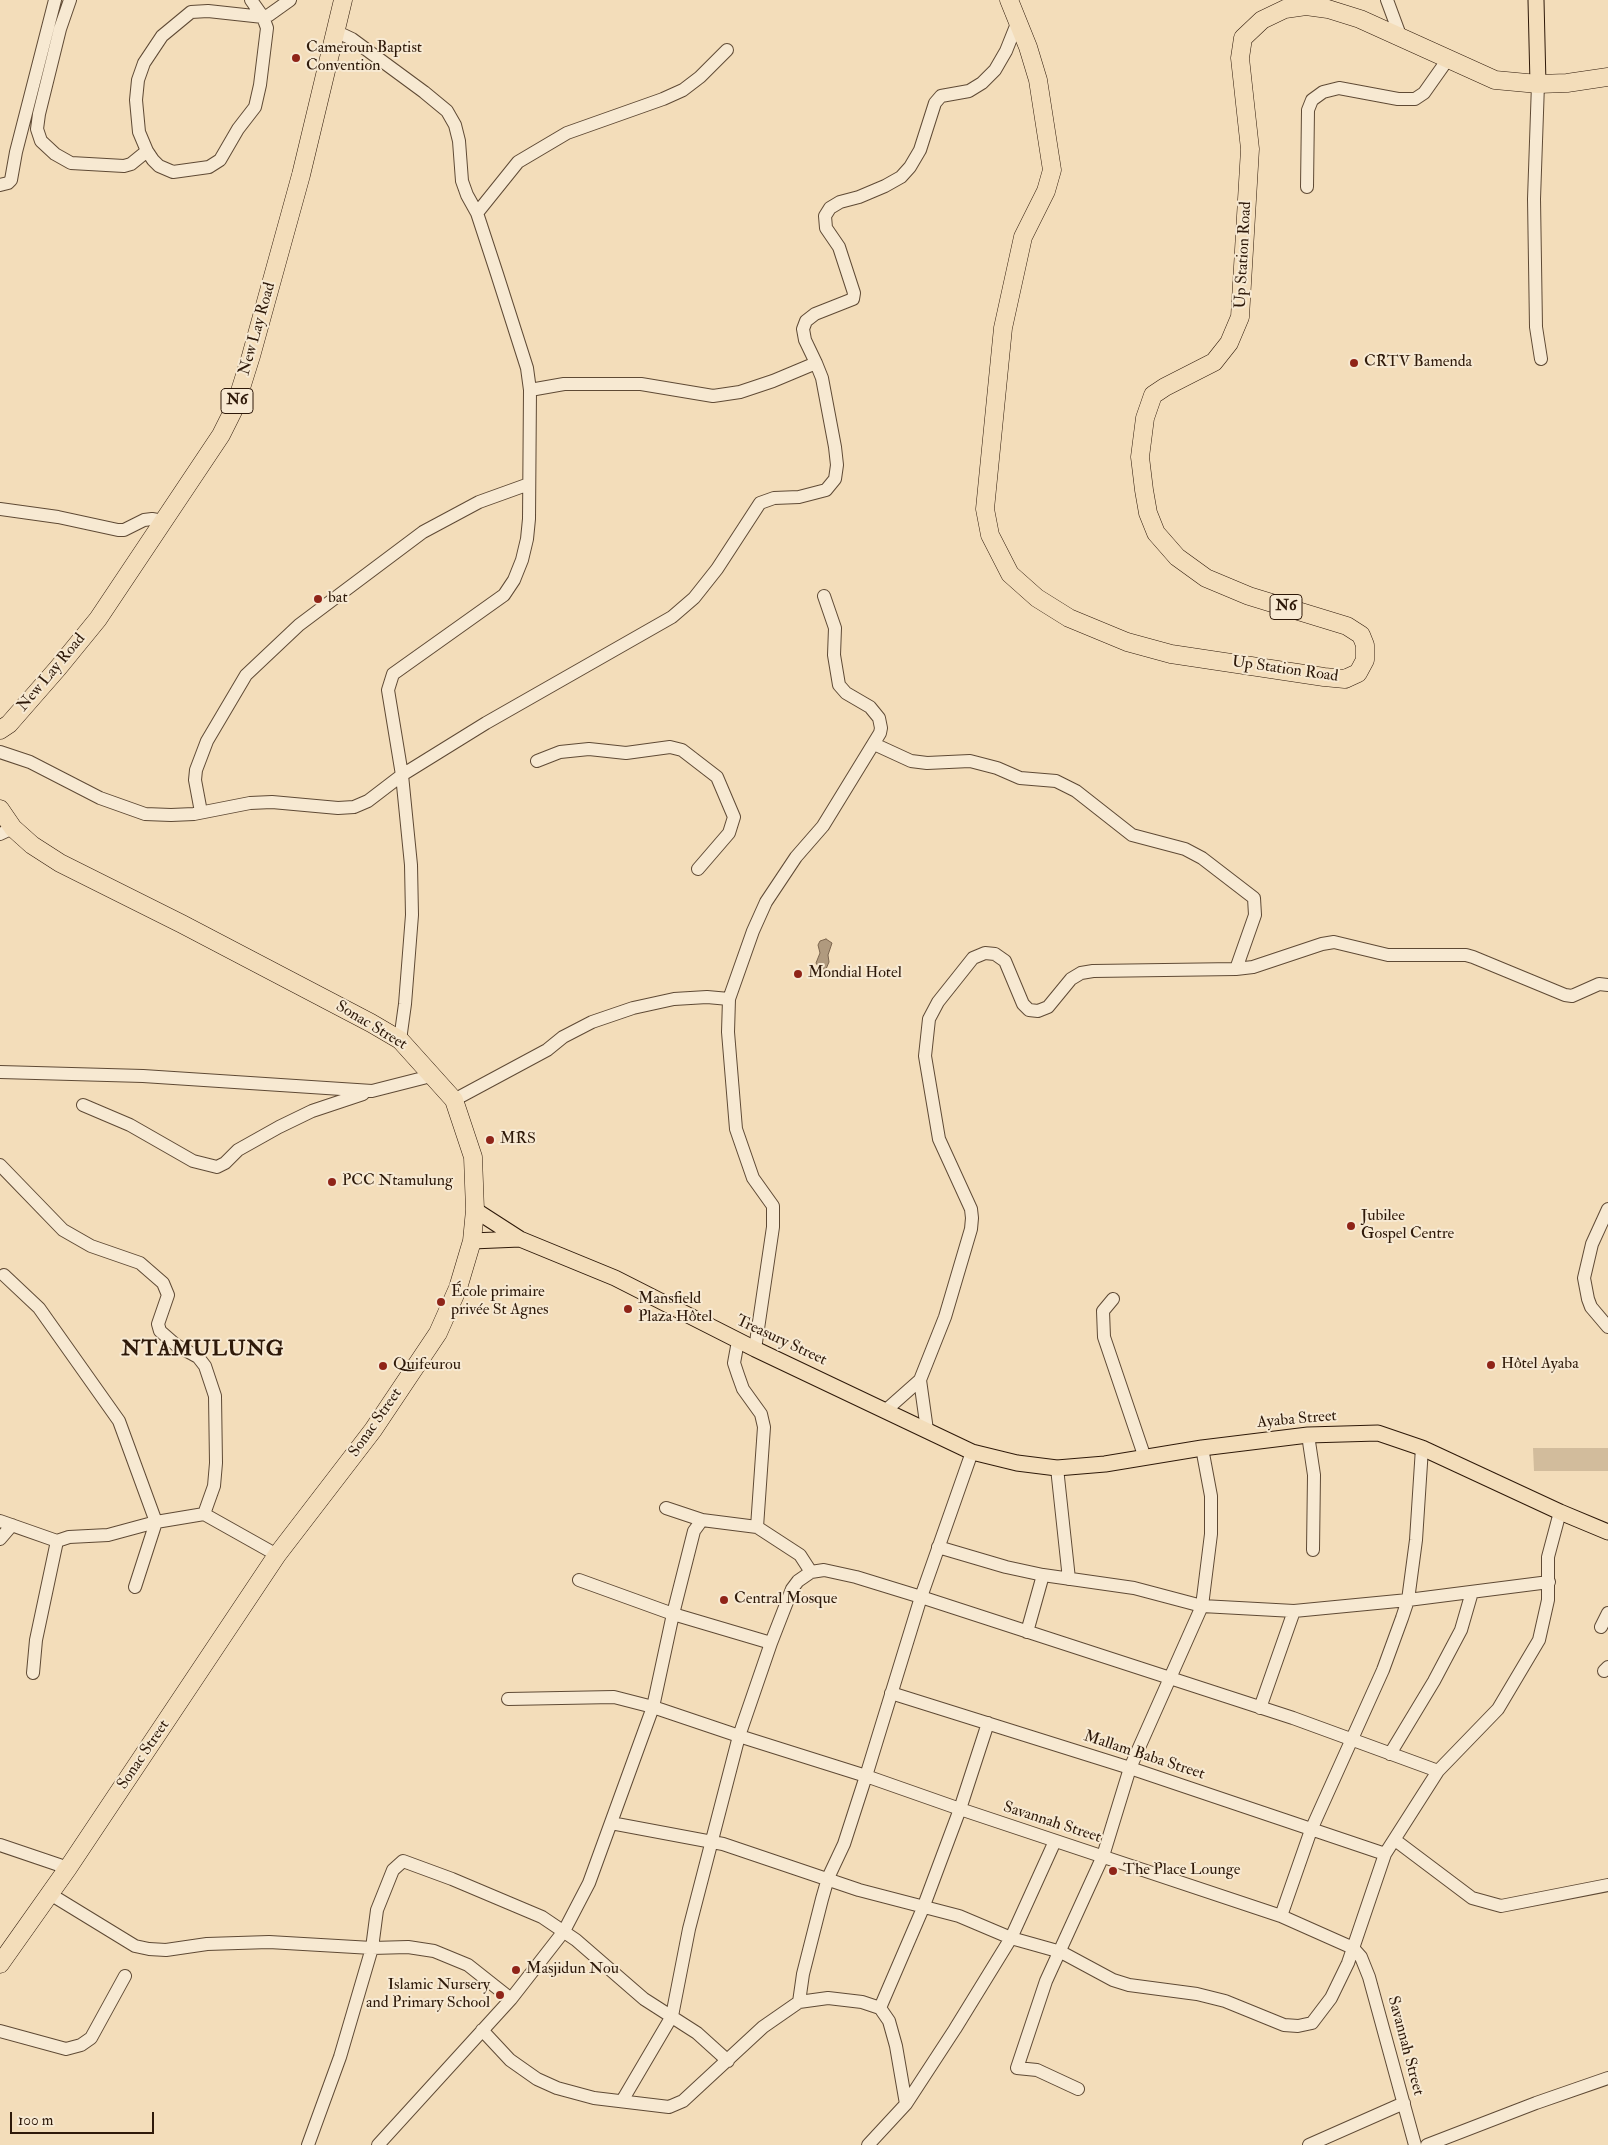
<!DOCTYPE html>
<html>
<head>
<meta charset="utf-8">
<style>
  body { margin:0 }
  #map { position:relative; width:1608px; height:2145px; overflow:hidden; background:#f3ddba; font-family:"IM FELL Double Pica",serif }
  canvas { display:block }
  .scale { position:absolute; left:10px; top:2112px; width:144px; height:22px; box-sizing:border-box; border:2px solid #2e1909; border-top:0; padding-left:6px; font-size:15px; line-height:18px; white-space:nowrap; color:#2e1909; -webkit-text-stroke:4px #f7e9d2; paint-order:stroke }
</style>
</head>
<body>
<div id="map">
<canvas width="1608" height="2145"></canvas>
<div class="scale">100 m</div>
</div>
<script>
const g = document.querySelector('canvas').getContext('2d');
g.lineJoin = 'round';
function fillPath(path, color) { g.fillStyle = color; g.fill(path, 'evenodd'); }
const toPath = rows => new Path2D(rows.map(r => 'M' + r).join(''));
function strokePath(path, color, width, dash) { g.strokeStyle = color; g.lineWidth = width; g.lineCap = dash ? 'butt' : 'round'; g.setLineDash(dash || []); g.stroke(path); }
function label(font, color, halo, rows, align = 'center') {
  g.font = font + ' "IM FELL Double Pica",serif'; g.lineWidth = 4; g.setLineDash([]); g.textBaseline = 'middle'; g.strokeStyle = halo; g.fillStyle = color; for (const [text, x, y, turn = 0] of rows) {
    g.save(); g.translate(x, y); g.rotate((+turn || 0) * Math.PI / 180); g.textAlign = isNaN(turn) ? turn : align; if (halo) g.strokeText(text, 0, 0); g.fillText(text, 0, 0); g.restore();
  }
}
fillPath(toPath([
  [1533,1448,1608,1448,1608,1471,1534,1471]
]), '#d2bc9c');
const water = toPath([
  [826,939,832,943,828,955,829,962,826,969,820,969,816,963,820,953,818,945,820,941,826,939]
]);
fillPath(water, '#b09a7e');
strokePath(water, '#7c664f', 1);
const minor = toPath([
  [70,0,60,29,39,114,37,129,41,141,55,154,71,163,124,166,131,164,147,151],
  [251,0,263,17,269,15,290,0],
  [1387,0,1401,38],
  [208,11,263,17,267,28,260,85,255,107,238,129,220,160,209,167,173,172,159,166,153,160,147,151,139,132,136,100,138,80,144,63,162,36,191,12,208,11],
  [335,31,352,39,424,92,447,111,455,125,459,141,462,181,467,195,477,213,497,274,527,368,530,390,529,519,527,539,522,560,514,580,504,595,393,674,388,690,402,775,411,865,412,915,405,1004,400,1040],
  [1538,84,1534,199,1536,327,1541,359],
  [0,185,8,183,11,180,16,152,55,0],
  [1307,187,1308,110,1312,100,1323,92,1339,88,1398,99,1415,99,1424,93,1448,59],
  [477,213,518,162,567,133,663,99,683,90,700,77,727,50],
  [816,363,805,340,803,329,806,321,815,314,853,299,854,293,839,247,826,228,825,216,830,208,840,202,859,197,885,186,901,177,910,167,920,150,935,103,941,96,969,91,982,83,995,70,1006,51,1018,21],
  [0,509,58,517,118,530,124,530,144,520,152,519,163,521],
  [874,744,911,761,927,763,970,761,997,768,1020,778,1056,781,1076,791,1132,835,1185,849,1202,858,1254,898,1255,915,1236,969],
  [0,752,30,762,100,798,145,814,171,815,194,814,250,803,272,802,338,808,354,807,368,801,402,775,486,723,672,617,694,598,717,569,760,503,774,498,799,497,826,490,835,479,837,465,835,447,822,378,816,363,773,381,740,392,713,396,641,384,564,384,530,390],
  [537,761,560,752,589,749,626,753,670,747,682,750,717,777,734,817,729,833,698,869],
  [201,812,195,780,196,770,207,741,246,675,299,625,423,532,479,502,529,484],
  [0,834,13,828],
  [0,1072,143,1076,372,1091,431,1076],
  [454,1100,547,1050,563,1037,592,1022,633,1008,674,999,707,997,729,999],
  [83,1105,130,1125,193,1161,217,1167,225,1163,238,1150,279,1127,312,1111,363,1094],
  [0,1165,63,1230,91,1246,140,1263,163,1283,168,1295,158,1324,160,1331,176,1345,198,1357,205,1366,215,1396,216,1463,214,1486,204,1514,156,1522,108,1535,69,1537,57,1541,0,1521],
  [1608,1209,1592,1244,1584,1278,1588,1299,1591,1307,1608,1327],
  [4,1275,39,1308,119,1421,156,1522,135,1587],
  [1113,1299,1103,1311,1104,1337,1145,1458],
  [738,1341,734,1363,738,1375,743,1389,761,1414,764,1427,757,1527,800,1555,811,1572],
  [755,1349,773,1227,773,1206,753,1178,736,1129,728,1032,729,999,753,931,766,902,796,857,823,826,880,733,881,728,879,718,870,707,846,693,839,685,834,655,835,628,824,596],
  [920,1380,927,1430],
  [885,1411,920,1380,945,1317,971,1229,972,1218,971,1209,939,1139,925,1056,929,1019,938,1002,973,958,985,953,995,954,1005,961,1023,1004,1029,1010,1038,1011,1048,1007,1071,979,1081,973,1093,971,1236,969,1253,967,1322,944,1334,942,1388,955,1466,955,1473,957,1565,995,1572,996,1599,984,1608,985],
  [1308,1435,1314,1475,1313,1550],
  [972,1452,921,1597,866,1776,960,1809,1281,1916,1353,1948,1361,1957,1369,1977,1415,2145],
  [1057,1468,1069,1579],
  [666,1508,702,1520],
  [204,1514,277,1555],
  [0,1539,12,1525],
  [938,1547,1006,1567,1043,1575,1134,1588,1202,1606,1294,1611,1408,1600,1549,1582],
  [579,1580,673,1614,771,1643],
  [1601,1627,1608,1613],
  [1027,1632,1043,1575],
  [1604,1671,1608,1667],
  [33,1673,36,1640,57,1541],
  [891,1693,1130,1768,1385,1854],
  [508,1699,614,1697,653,1707,739,1736,866,1776,844,1844,828,1878,822,1899,803,1974,799,2002],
  [1260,1708,1294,1611],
  [1390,1754,1434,1681,1461,1630,1472,1592],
  [611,1823,723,1844,859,1890,959,1916,1011,1938,1055,1841],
  [1395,1840,1472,1898,1501,1906,1608,1885],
  [0,1845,68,1868],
  [50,1894,135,1946,149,1949,166,1950,207,1944,269,1942,372,1948,408,1947,434,1951,468,1965,511,1999],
  [1281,1916,1311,1830,1383,1670,1402,1618,1408,1600,1416,1540,1422,1448],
  [880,2008,923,1908,960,1809,988,1723],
  [482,2030,510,2060,537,2079,557,2088,594,2098,669,2107,683,2101,763,2027,799,2002,828,1998,862,2002,880,2008,889,2021,896,2046,906,2104],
  [0,2031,66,2049,81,2045,91,2038,125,1976],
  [1078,2089,1037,2070,1017,2068,1046,1981,1103,1856,1130,1768,1202,1606,1211,1534,1211,1496,1202,1448],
  [622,2101,672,2016,689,1929,739,1736,771,1643,792,1589,798,1581,811,1572,824,1570,856,1577,921,1597,1293,1718,1438,1771],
  [308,2145,340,2057,372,1948,377,1910,393,1870,403,1861,452,1879,542,1917,576,1940,644,1999,697,2033,728,2061],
  [378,2145,511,1999,564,1931,589,1883,653,1707,673,1614,694,1531,702,1520,757,1527],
  [868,2145,906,2104,955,2029,1011,1938,1061,1952,1113,1980,1129,1985,1197,1994,1225,2001,1284,2025,1298,2026,1312,2023,1331,1998,1348,1963,1385,1854,1438,1771,1498,1709,1539,1640,1548,1600,1548,1557,1560,1512],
  [1309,2145,1404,2103],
  [1427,2145,1536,2103,1608,2078]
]);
const major = toPath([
  [1536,0,1538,84],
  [475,1210,520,1239,615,1278,755,1349,972,1452,1017,1463,1057,1468,1105,1464,1202,1448,1308,1435,1378,1433,1422,1448,1560,1512,1608,1532],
  [472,1241,520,1239]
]);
const highway = toPath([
  [1009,0,1028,47,1038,80,1052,170,1046,191,1023,237,1003,328,985,509,990,535,1010,574,1037,598,1069,618,1127,642,1171,654,1324,677,1345,679,1358,673,1365,660,1365,645,1361,635,1347,626,1249,596,1206,578,1177,557,1156,533,1148,513,1144,490,1140,457,1145,418,1153,395,1165,387,1214,362,1229,343,1240,317,1250,149,1240,58,1243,38,1262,20,1285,9,1306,6,1328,9,1360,19,1495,80,1538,84,1567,83,1608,77],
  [0,730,9,724,58,668,98,619,221,435,235,407,251,356,301,175,343,0],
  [0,809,13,828,32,845,60,863,182,924,371,1023,400,1040,454,1100,473,1157,475,1210,472,1241,458,1288,438,1333,373,1430,277,1555,68,1868,0,1964]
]);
strokePath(minor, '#5f4a35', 14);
strokePath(major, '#2e1909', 17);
strokePath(highway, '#2e1909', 19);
strokePath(minor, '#f7e9d2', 12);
strokePath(major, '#f3ddba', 15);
strokePath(highway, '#f3ddba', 18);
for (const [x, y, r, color] of [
  [296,58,5,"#8f2418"],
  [1354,363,5,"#8f2418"],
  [318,599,5,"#8f2418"],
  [798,974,5,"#8f2418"],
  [490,1140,5,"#8f2418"],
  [332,1182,5,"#8f2418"],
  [1351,1226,5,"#8f2418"],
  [441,1302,5,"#8f2418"],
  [628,1309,5,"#8f2418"],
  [1491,1365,5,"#8f2418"],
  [383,1366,5,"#8f2418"],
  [724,1600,5,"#8f2418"],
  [1113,1871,5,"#8f2418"],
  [516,1970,5,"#8f2418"],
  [500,1995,5,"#8f2418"]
]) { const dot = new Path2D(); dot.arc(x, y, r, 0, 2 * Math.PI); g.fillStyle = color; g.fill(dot); strokePath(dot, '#f7e9d2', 2); }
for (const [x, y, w] of [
  [237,401,32],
  [1286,607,32]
]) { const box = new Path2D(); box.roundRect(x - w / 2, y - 12.5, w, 25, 4); g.fillStyle = '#f7e9d2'; g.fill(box); strokePath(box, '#2e1909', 1); }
label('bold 15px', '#2e1909', null, [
  ["N6",237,401],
  ["N6",1286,607]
]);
label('16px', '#2e1909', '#f7e9d2', [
  ["Cameroun Baptist",306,49],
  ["Convention",306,67],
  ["CRTV Bamenda",1364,363],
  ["bat",328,599],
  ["Mondial Hotel",808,974],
  ["MRS",500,1140],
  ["PCC Ntamulung",342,1182],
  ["Jubilee",1361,1217],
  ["Gospel Centre",1361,1235],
  ["École primaire",451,1293],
  ["privée St Agnes",451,1311],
  ["Mansfield",638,1300],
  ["Plaza Hôtel",638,1318],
  ["Hôtel Ayaba",1501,1365],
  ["Quifeurou",393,1366],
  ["Central Mosque",734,1600],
  ["The Place Lounge",1123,1871],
  ["Masjidun Nou",526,1970],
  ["Islamic Nursery",490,1986,"right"],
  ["and Primary School",490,2004,"right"]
], 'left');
label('16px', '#2e1909', '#f7e9d2', [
  ["Up Station Road",1244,255,-87],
  ["New Lay Road",258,329,-74],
  ["Up Station Road",1285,670,8],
  ["New Lay Road",52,673,-50],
  ["Sonac Street",371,1026,31],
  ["Treasury Street",781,1341,25],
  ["Ayaba Street",1297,1420,-5],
  ["Sonac Street",376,1423,-55],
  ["Sonac Street",144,1755,-56],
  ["Mallam Baba Street",1144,1756,18],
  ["Savannah Street",1052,1823,18],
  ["Savannah Street",1405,2046,75]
]);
g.letterSpacing = '1px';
label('bold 21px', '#2e1909', '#f7e9d2', [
  ["NTAMULUNG",203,1350]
]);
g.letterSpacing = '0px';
</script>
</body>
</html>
